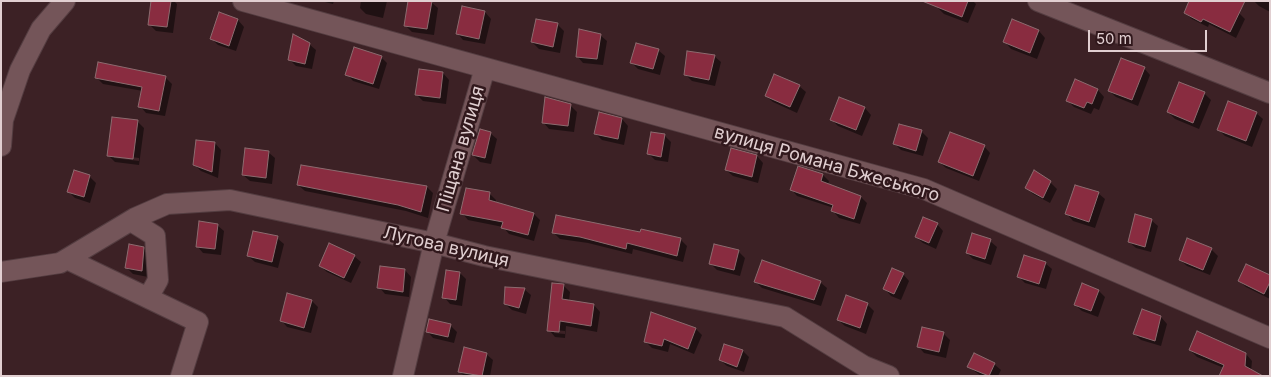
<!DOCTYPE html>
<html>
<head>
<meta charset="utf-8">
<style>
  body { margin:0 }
  #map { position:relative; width:1271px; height:377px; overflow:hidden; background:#3c2125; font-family:Inter,sans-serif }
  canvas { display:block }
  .frame { position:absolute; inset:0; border:2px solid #e1cfd1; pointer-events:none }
  .scale { position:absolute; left:1088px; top:30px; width:119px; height:22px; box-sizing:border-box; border:2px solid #e1cfd1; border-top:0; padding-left:6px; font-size:15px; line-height:18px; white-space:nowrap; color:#e1cfd1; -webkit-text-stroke:4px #31181c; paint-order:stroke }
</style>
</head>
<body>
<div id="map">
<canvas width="1271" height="377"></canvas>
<div class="frame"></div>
<div class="scale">50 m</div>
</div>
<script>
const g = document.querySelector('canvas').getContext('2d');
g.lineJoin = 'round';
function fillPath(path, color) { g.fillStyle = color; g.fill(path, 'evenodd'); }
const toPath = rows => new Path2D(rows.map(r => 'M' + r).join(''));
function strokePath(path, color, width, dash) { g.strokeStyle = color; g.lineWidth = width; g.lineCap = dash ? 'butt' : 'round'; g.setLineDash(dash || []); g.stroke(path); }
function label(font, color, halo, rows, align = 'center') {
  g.font = font + ' Inter,sans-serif'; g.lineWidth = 5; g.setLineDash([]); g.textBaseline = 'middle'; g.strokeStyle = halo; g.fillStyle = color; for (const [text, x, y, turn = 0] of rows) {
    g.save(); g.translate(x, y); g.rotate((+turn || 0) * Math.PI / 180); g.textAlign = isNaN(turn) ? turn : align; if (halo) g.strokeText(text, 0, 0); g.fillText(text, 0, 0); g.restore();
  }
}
fillPath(toPath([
  [152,1,174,1,177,4,173,33,156,31,149,24],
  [321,1,334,1,333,4],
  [361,1,387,1,383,18,366,14,360,8],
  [940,1,973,1,976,4,968,23,944,14,938,8],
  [1254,1,1270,1,1270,12,1259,6],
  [431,2,438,8,434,35,412,32,405,25],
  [485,12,491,19,485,44,463,40,457,33],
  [1185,13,1239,13,1245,19,1236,38,1209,24,1208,27,1192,19],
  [220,14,238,20,244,27,236,51,218,45,211,38],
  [1013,21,1039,31,1045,38,1037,59,1011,49,1005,42],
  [557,24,564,31,560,53,539,49,532,42],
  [600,35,607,41,603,65,583,63,577,56],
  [309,44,316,50,312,69,296,66,289,59],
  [658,50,665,56,660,75,638,69,632,63],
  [714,56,721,62,715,86,692,81,685,74],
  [381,57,387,63,379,89,353,81,347,74],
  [1144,68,1150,75,1138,106,1116,97,1109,91],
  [443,73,449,80,446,104,423,101,416,94],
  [96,77,165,77,172,84,165,116,146,113,140,106,143,91,103,84],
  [1075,81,1098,90,1104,97,1099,110,1094,108,1091,114,1074,107,1068,101],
  [799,86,806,92,797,113,773,102,766,96],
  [1204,93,1211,100,1199,129,1175,119,1168,112],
  [840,98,865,108,871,115,862,136,838,126,831,119],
  [570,105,577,112,574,132,549,129,543,122],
  [1256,113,1263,119,1252,147,1225,136,1218,129],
  [622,119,628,126,624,145,602,140,595,133],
  [137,121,144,128,139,165,115,162,108,155],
  [114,155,139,158,139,161,114,158],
  [921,131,928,138,923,156,901,150,895,144],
  [490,133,497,139,491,164,480,162,473,155],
  [652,133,665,136,671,142,668,162,655,160,649,154],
  [215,143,221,150,218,178,201,171,194,164],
  [984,146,990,153,979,181,946,168,939,162],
  [732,150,757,156,763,163,758,183,733,176,726,170],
  [268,152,275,158,272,184,250,181,243,175],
  [75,172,90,177,96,183,90,203,75,198,69,192],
  [823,175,829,181,828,185,861,197,867,203,860,224,839,218,833,211,834,208,797,196,791,189],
  [405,182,427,187,433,193,428,218,406,211,305,191,298,185,405,184],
  [1050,182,1057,189,1050,203,1033,194,1027,188],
  [1076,185,1098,193,1105,199,1095,228,1073,221,1067,214],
  [490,194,496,200,496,204,534,214,540,220,534,241,509,234,503,227,468,220,462,213],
  [1151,220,1158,226,1151,252,1136,248,1129,242],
  [937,224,943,231,936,249,923,243,916,237],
  [217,225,224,231,221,255,203,253,197,246],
  [554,233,642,234,680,239,687,246,683,262,633,249,632,254,588,243,560,239],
  [277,238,284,244,278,268,255,262,248,256],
  [990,241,997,247,991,265,973,259,967,253],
  [143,248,150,254,148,277,133,274,126,267],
  [1211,249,1218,256,1210,275,1187,266,1180,260],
  [738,251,745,258,740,276,717,270,710,263],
  [354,256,361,262,351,283,327,272,320,266],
  [1045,263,1052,269,1046,289,1025,283,1018,276],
  [405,270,411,277,409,297,385,294,379,287],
  [460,273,466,279,462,306,450,304,444,297],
  [903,274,909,281,901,300,891,296,885,289],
  [1270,277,1270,299,1246,287,1239,281],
  [756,282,820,282,827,288,821,306,762,288],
  [563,285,570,292,569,301,594,305,600,312,597,332,566,326,565,338,555,337,549,330],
  [554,330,565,331,565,334,554,333],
  [1083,285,1099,291,1105,297,1098,317,1082,311,1075,305],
  [524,289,531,295,526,314,512,310,505,304],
  [312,301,318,307,311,333,287,327,281,320],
  [867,304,874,311,866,334,845,326,838,320],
  [652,313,696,329,702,335,694,354,670,344,668,352,652,348,645,341],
  [1161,317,1167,324,1161,346,1141,340,1134,334],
  [450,325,457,332,454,343,433,338,427,331],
  [923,328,944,334,950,340,946,358,924,353,918,346],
  [725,346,743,351,749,357,744,372,727,366,720,360],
  [1190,350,1246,354,1252,361,1251,371,1224,368,1197,357],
  [486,354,493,360,490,376,464,376,460,372],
  [994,364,1001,370,998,376,981,376,969,367]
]), '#0007');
const building = toPath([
  [151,1,171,1,167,27,148,25,151,1],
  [408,1,432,1,427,29,404,26,408,1],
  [922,1,968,1,962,17,922,1],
  [1189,1,1245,1,1230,32,1203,19,1201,22,1184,13,1189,1],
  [462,6,485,11,479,39,456,34,462,6],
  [219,12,238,19,229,46,210,39,219,12],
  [536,19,558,23,553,47,531,42,536,19],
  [1012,19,1039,30,1030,53,1003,42,1012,19],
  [579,29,601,34,597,59,576,57,579,29],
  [293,34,310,43,305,64,288,60,293,34],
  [636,43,659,49,653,69,630,63,636,43],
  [354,47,382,56,373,84,345,75,354,47],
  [687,51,715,55,709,80,684,75,687,51],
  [1121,58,1145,67,1132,100,1108,91,1121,58],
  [98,62,166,76,159,111,138,107,142,87,95,78,98,62],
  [419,69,443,72,440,98,415,95,419,69],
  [774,74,800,85,790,107,765,96,774,74],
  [1075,79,1098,89,1092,104,1087,102,1084,108,1066,101,1075,79],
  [1179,82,1205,92,1193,123,1167,112,1179,82],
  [545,97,571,104,568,126,542,123,545,97],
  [839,97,865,107,856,130,830,120,839,97],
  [1228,101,1257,112,1246,141,1217,130,1228,101],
  [599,112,622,118,618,139,594,134,599,112],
  [112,117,138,120,133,159,107,156,112,117],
  [899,124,922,130,916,151,893,144,899,124],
  [480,129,491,132,485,158,472,155,480,129],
  [651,132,665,134,661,157,647,154,651,132],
  [950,132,985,145,973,176,938,162,950,132],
  [196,140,215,142,212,172,193,165,196,140],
  [245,148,269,151,266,178,242,175,245,148],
  [731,148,757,155,752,177,725,170,731,148],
  [301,165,427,186,421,212,398,205,297,185,301,165],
  [798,166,823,174,821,181,861,196,854,219,831,211,833,205,790,190,798,166],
  [74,170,90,175,84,197,67,192,74,170],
  [1034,170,1051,181,1043,198,1025,188,1034,170],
  [1075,185,1099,192,1089,222,1065,214,1075,185],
  [466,188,490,192,489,200,534,213,528,235,501,228,503,222,460,214,466,188],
  [1135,214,1152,219,1145,247,1128,242,1135,214],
  [556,215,640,232,641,229,681,238,677,256,627,243,626,249,580,237,552,233,556,215],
  [923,217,938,223,929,243,915,237,923,217],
  [199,221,218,224,215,249,196,247,199,221],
  [253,231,278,236,272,262,247,256,253,231],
  [972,233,991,239,985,259,966,253,972,233],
  [1187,238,1212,248,1203,270,1179,260,1187,238],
  [329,243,355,255,344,278,319,266,329,243],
  [129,244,144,247,142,271,125,268,129,244],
  [714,244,739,250,734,270,709,264,714,244],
  [1024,255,1046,262,1039,284,1017,277,1024,255],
  [762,260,821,281,814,300,754,282,762,260],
  [1246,264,1270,275,1270,282,1264,294,1238,281,1246,264],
  [380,266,405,269,403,292,377,288,380,266],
  [892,268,904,273,894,294,883,289,892,268],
  [446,270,460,272,456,300,442,298,446,270],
  [552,283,564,284,562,299,594,304,591,326,560,321,559,332,547,331,552,283],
  [1082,283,1099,290,1091,311,1074,305,1082,283],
  [505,287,525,288,519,308,504,304,505,287],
  [287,293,312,300,304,328,280,321,287,293],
  [846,295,868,303,860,328,837,320,846,295],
  [1142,309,1161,316,1155,341,1133,334,1142,309],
  [651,312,696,328,688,349,664,339,662,346,644,342,651,312],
  [429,319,451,324,448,337,426,332,429,319],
  [922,327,944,332,939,352,917,347,922,327],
  [1197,331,1246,353,1245,366,1263,376,1219,376,1224,365,1189,350,1197,331],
  [724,344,743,350,737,367,719,360,724,344],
  [464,347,487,353,482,376,458,372,464,347],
  [974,353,995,363,989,376,967,367,974,353]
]);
fillPath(building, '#892c40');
strokePath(building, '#8c6b6f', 1);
const minor = toPath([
  [243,1,924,189,1270,338],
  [1038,1,1270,93],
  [1,146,3,120,20,70,41,29,65,1],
  [131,221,155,236,158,280,148,298],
  [67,259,198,322,181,376],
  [1,272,60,263,135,218,167,204,230,200,434,243,484,256,785,317,864,366,889,376],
  [403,376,434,243,485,68]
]);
strokePath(minor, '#543d41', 22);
strokePath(minor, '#745559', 20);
label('18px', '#e1cfd1', '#31181c', [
  ["Піщана вулиця",461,149,-74],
  ["вулиця Романа Бжеського",827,164,16],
  ["Лугова вулиця",446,247,13]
]);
</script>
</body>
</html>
